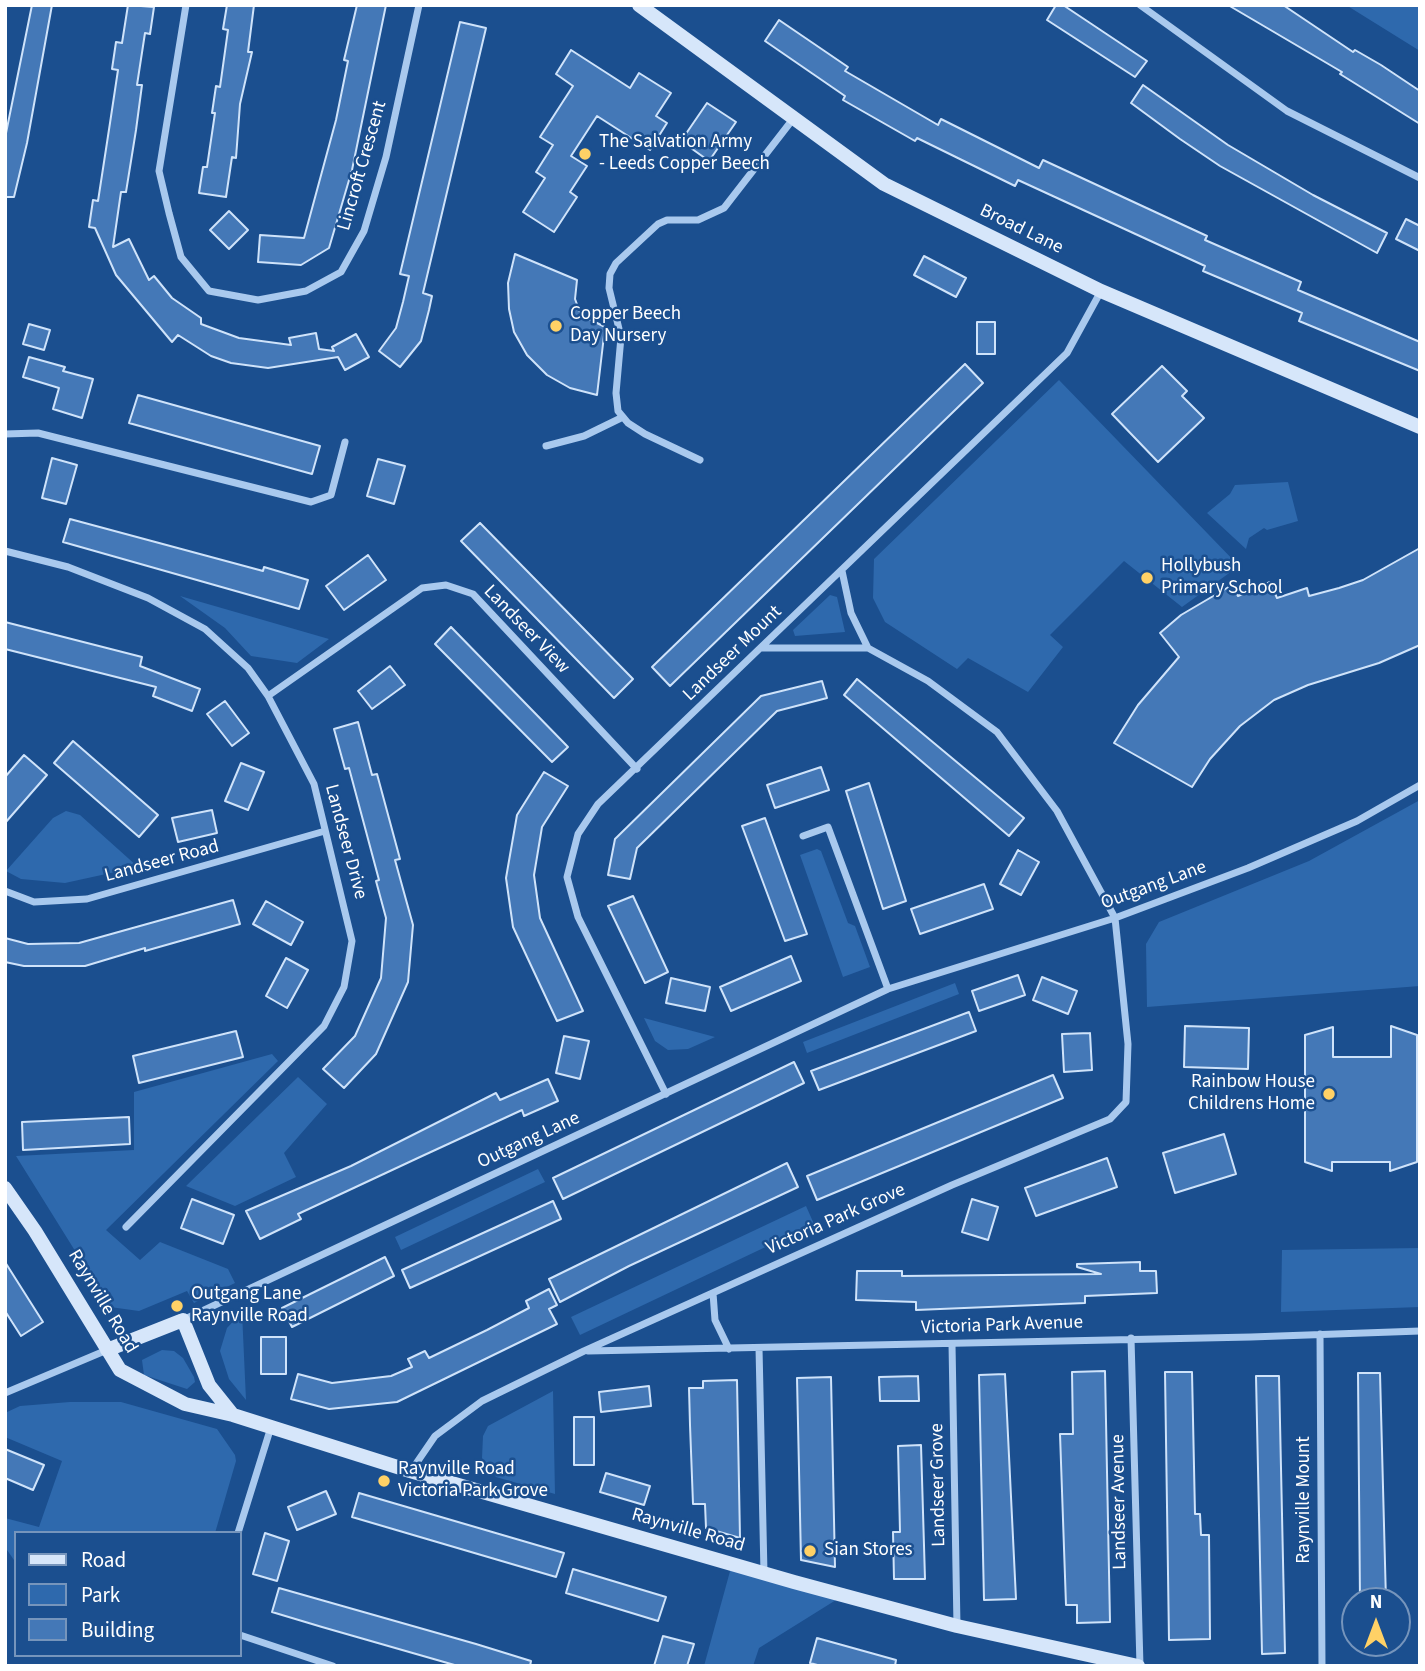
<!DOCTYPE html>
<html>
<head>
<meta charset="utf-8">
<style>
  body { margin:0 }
  #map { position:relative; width:1425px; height:1671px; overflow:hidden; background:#1b4f8f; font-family:"Source Sans 3",sans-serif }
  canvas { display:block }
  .frame { position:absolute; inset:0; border:7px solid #fff; pointer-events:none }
  .legend { position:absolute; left:14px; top:1531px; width:228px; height:126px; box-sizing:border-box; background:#1b4f8f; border:2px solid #7695bc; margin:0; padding:9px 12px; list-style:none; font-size:21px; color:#fff }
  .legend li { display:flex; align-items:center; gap:14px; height:35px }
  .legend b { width:35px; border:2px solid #7695bc }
  .north { position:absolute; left:1341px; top:1587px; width:70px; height:70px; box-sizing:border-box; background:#1b4f8f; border:2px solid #7695bc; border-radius:50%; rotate:0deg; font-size:19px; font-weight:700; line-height:28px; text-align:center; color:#fff }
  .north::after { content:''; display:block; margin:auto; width:24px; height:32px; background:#ffd166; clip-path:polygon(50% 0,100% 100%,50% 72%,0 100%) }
</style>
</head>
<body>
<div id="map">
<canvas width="1425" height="1671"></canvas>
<div class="frame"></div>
<ul class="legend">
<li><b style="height:9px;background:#d6e6fa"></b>Road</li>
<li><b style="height:19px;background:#2e69ad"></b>Park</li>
<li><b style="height:19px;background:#4478b7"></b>Building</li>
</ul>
<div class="north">N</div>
</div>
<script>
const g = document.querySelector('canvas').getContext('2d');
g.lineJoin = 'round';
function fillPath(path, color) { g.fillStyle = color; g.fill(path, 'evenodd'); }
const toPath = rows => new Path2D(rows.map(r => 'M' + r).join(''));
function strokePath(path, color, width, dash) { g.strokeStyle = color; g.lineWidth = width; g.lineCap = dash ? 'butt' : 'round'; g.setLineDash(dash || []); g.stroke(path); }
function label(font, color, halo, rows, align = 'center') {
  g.font = font + ' "Source Sans 3",sans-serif'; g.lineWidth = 5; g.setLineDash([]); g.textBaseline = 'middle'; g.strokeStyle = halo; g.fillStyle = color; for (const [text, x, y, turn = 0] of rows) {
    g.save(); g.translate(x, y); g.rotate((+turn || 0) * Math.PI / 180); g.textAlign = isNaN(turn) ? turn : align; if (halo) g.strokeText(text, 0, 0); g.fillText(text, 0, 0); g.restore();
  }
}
fillPath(toPath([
  [1346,5,1420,5,1420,51],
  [1059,380,1239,566,1182,607,1124,561,1050,635,1063,647,1028,692,968,658,957,669,885,622,873,598,874,559],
  [1288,482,1298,521,1267,530,1264,528,1249,538,1246,549,1207,513,1230,494,1235,485],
  [830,595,837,597,845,632,795,636,793,630],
  [180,596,329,639,297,663,251,656,225,628],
  [1420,800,1420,986,1147,1007,1146,944,1159,922,1309,861],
  [66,811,80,815,138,867,65,883,21,879,6,871,53,818],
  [817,849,821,851,848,923,855,926,870,967,843,977,800,855],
  [955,983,959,994,807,1053,803,1042],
  [644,1018,715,1037,688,1049,668,1050,655,1041],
  [272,1054,278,1061,106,1230,140,1260,160,1242,228,1269,235,1283,194,1303,187,1291,139,1311,110,1307,16,1156,134,1150,134,1092],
  [298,1077,327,1104,284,1153,296,1177,235,1206,186,1186],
  [538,1169,545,1182,401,1250,395,1237],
  [806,1206,814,1224,580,1335,571,1317],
  [1420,1248,1420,1307,1281,1312,1282,1250],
  [242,1312,246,1400,229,1379,220,1351,227,1328],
  [162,1350,174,1351,183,1358,194,1377,195,1382,187,1389,144,1375,142,1360],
  [553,1391,555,1494,496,1477,482,1458,483,1436,488,1426],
  [70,1402,121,1402,217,1429,235,1455,236,1461,215,1533,16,1533,16,1563,5,1547,5,1518,39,1527,62,1461,5,1437,5,1413,20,1406],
  [732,1564,844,1595,759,1648,753,1666,704,1666]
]), '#2e69ad');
const building = toPath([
  [32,5,52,5,27,143,14,197,5,197,5,138,32,5],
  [128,5,154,7,150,34,145,33,137,85,142,85,136,130,126,192,121,192,113,247,129,239,149,280,154,276,172,298,201,318,201,324,239,338,291,345,289,338,316,333,319,349,334,351,332,347,356,334,369,357,345,370,338,357,268,368,231,363,211,356,178,335,172,342,116,275,95,228,89,227,93,200,98,201,110,123,118,70,112,69,116,42,122,43,128,5],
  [227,5,254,5,248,52,252,52,240,104,236,158,232,157,226,197,199,193,203,167,207,167,215,113,212,113,216,86,220,87,228,30,223,29,227,5],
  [357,5,386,5,352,170,329,248,301,265,258,262,260,235,304,238,336,120,348,61,344,60,357,5],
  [1056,5,1063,5,1147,61,1135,77,1047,20,1056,5],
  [1228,5,1283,5,1353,52,1355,50,1381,65,1420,91,1420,124,1340,74,1342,72,1228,5],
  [779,20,848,67,845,71,938,125,941,119,1039,168,1043,160,1207,236,1205,240,1301,282,1298,290,1420,342,1420,371,1299,321,1302,313,1203,271,1205,266,1018,180,1015,186,917,138,915,141,843,100,845,96,765,41,779,20],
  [460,22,486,28,423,293,432,296,429,310,421,341,400,367,379,351,396,328,403,302,409,276,400,274,460,22],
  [571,50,630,88,639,73,671,93,656,116,667,123,650,150,597,116,571,156,587,166,570,192,577,197,554,232,523,212,545,178,536,172,553,145,540,137,573,86,556,74,571,50],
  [1143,85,1228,145,1313,195,1387,233,1377,253,1220,166,1180,139,1131,103,1143,85],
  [707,103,736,122,709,161,681,141,707,103],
  [229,211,248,230,229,249,210,230,229,211],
  [1406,219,1420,226,1420,251,1396,239,1406,219],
  [515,254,577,280,575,299,581,315,605,327,597,395,570,388,547,375,527,355,514,332,509,309,508,283,515,254],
  [924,256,966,278,956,297,914,275,924,256],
  [977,322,995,322,995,354,977,354,977,322],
  [29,324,50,330,44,350,23,344,29,324],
  [29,357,65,367,63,371,93,379,82,418,53,409,59,388,23,377,29,357],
  [965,364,983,383,670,686,652,667,965,364],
  [1162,366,1187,391,1182,396,1204,418,1158,462,1112,414,1162,366],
  [138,395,320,446,312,474,129,423,138,395],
  [52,458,77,465,66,504,42,498,52,458],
  [378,459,405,466,394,504,367,496,378,459],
  [70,519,263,571,264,567,308,580,299,609,63,542,70,519],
  [480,523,633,679,614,698,461,541,480,523],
  [1420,548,1420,645,1379,663,1308,685,1274,700,1240,726,1210,759,1192,787,1114,743,1138,705,1179,657,1160,633,1181,615,1232,585,1238,596,1270,582,1277,598,1307,588,1309,596,1339,588,1363,580,1420,548],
  [368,555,386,580,344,610,326,586,368,555],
  [5,622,142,657,140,666,200,689,192,711,153,696,156,687,5,649,5,622],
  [451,627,568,747,552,762,435,644,451,627],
  [390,666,405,685,372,709,358,691,390,666],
  [857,679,1024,818,1009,836,844,695,857,679],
  [822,681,827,698,777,711,637,848,630,879,608,875,615,839,761,696,822,681],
  [225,701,249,733,232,746,207,714,225,701],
  [358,722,372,775,377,774,400,859,395,860,413,925,408,982,376,1054,344,1088,323,1069,355,1036,381,978,386,918,376,881,379,880,349,768,345,769,334,729,358,722],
  [73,741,158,815,139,837,54,763,73,741],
  [24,755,47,775,5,823,5,777,24,755],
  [241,763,264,772,248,810,225,801,241,763],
  [821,767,829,790,775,808,767,785,821,767],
  [544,772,568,786,542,827,534,875,540,918,583,1011,557,1021,513,927,506,878,517,815,544,772],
  [869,783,906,901,883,909,846,791,869,783],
  [212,810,217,833,178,842,172,818,212,810],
  [765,818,807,934,785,941,742,826,765,818],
  [1018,850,1039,862,1021,895,1000,884,1018,850],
  [984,884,993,909,920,934,911,909,984,884],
  [633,896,668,972,645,983,608,906,633,896],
  [233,900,240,924,145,951,145,948,85,966,24,966,5,962,5,938,28,944,79,943,233,900],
  [266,901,303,922,291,945,253,924,266,901],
  [791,956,801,981,731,1011,720,987,791,956],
  [286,958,308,970,287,1008,266,996,286,958],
  [1018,975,1025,995,979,1011,972,991,1018,975],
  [1042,977,1077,991,1068,1014,1033,1000,1042,977],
  [671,978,710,987,705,1011,666,1003,671,978],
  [969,1012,976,1031,819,1090,811,1071,969,1012],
  [1185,1026,1249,1028,1248,1069,1184,1067,1185,1026],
  [1391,1026,1417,1035,1417,1162,1390,1171,1390,1162,1332,1162,1332,1171,1305,1162,1305,1035,1333,1027,1333,1057,1391,1057,1391,1026],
  [236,1031,243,1057,139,1083,133,1056,236,1031],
  [1090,1033,1092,1070,1064,1072,1062,1034,1090,1033],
  [564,1036,589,1041,580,1079,556,1073,564,1036],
  [794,1062,804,1083,563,1199,553,1178,794,1062],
  [1053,1075,1063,1098,817,1200,807,1176,1053,1075],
  [548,1079,558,1101,524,1116,522,1110,420,1157,298,1214,301,1219,260,1239,246,1211,351,1166,496,1093,500,1100,548,1079],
  [129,1117,130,1144,23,1150,22,1122,129,1117],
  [1224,1134,1236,1174,1175,1193,1163,1153,1224,1134],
  [1107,1158,1117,1187,1036,1216,1025,1188,1107,1158],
  [787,1163,798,1187,629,1266,560,1302,549,1279,787,1163],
  [192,1199,234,1215,223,1244,181,1228,192,1199],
  [972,1199,998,1207,988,1240,962,1232,972,1199],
  [553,1201,561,1219,410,1288,402,1270,553,1201],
  [385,1257,394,1276,292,1327,282,1308,385,1257],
  [5,1262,43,1322,21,1336,5,1311,5,1262],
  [1140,1262,1140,1271,1156,1271,1157,1293,1085,1296,1085,1303,916,1310,916,1302,856,1300,857,1271,902,1271,902,1276,1101,1274,1077,1267,1077,1264,1140,1262],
  [549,1289,557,1305,549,1309,557,1324,397,1402,329,1409,291,1399,298,1374,332,1383,391,1376,412,1367,408,1359,425,1351,429,1358,487,1330,529,1308,526,1301,549,1289],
  [261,1337,286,1337,286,1374,261,1374,261,1337],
  [1105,1371,1110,1622,1077,1623,1077,1605,1066,1605,1060,1434,1073,1434,1072,1372,1105,1371],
  [1165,1372,1192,1372,1195,1514,1200,1514,1201,1535,1209,1535,1210,1639,1169,1640,1165,1372],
  [1358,1373,1380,1373,1386,1601,1360,1601,1358,1373],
  [1005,1374,1016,1599,984,1600,979,1375,1005,1374],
  [918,1376,919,1401,880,1401,879,1377,918,1376],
  [1256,1376,1279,1376,1285,1653,1262,1654,1256,1376],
  [831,1377,835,1567,801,1560,797,1378,831,1377],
  [737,1380,740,1538,706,1528,705,1504,693,1504,690,1425,689,1388,703,1388,703,1381,737,1380],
  [649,1386,651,1406,601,1412,599,1392,649,1386],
  [574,1417,594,1417,594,1465,574,1465,574,1417],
  [921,1445,925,1579,894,1579,893,1532,900,1532,898,1446,921,1445],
  [5,1449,44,1465,33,1490,5,1478,5,1449],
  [606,1473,650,1486,644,1505,600,1492,606,1473],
  [326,1491,336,1514,297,1530,288,1507,326,1491],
  [359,1493,564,1553,556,1577,352,1517,359,1493],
  [265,1533,289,1541,277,1581,253,1574,265,1533],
  [573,1569,666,1597,658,1621,566,1593,573,1569],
  [279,1588,476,1644,531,1661,530,1666,458,1666,322,1627,272,1612,279,1588],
  [663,1636,694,1644,687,1666,654,1666,663,1636],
  [817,1638,896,1660,895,1666,821,1666,810,1663,817,1638]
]);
fillPath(building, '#4478b7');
strokePath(building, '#cfe3fa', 2);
strokePath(toPath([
  [186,5,159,171,169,213,181,257,209,291,258,300,306,291,341,272,364,231,386,157,419,5],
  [1140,5,1287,111,1420,178],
  [5,434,38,433,311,502,331,495,345,442],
  [546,446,584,436,623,417],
  [700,460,645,434,628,423,618,411,616,393,621,337,609,288,610,274,616,263,658,224,667,220,698,220,724,208,793,119],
  [5,551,68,567,148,598,205,629,248,668,268,696,314,784,352,941,344,987,324,1026,126,1227],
  [762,648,868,648,851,613,842,571],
  [268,696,422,588,446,585,473,594,637,769],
  [803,836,828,827,888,989],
  [5,891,34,902,87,899,325,831],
  [666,1094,578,917,567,877,578,834,598,804,1067,353,1101,291],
  [713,1293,715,1320,729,1349],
  [183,1320,888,989,1115,918,1248,868,1357,821,1420,785],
  [1320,1334,1322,1666],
  [1131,1338,1140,1666],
  [952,1344,957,1626],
  [759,1348,764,1573],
  [588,1351,1251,1337,1420,1331],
  [5,1393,107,1350],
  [411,1471,435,1436,482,1401,584,1351,952,1185,1110,1119,1126,1102,1128,1044,1115,918,1057,811,997,732,928,681,868,648],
  [238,1533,271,1427],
  [240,1635,333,1666]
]), '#a9c9ee', 7);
strokePath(toPath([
  [639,5,884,184,1101,291,1420,427],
  [5,1188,35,1231,120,1370,185,1404,233,1415,410,1471,794,1582,957,1626,1138,1666],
  [107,1350,183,1320,209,1385,233,1415]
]), '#d6e6fa', 14);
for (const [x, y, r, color] of [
  [585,154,7,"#ffd166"],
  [556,326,7,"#ffd166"],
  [1147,578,7,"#ffd166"],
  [1329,1094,7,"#ffd166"],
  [177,1306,7,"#ffd166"],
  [384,1481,7,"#ffd166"],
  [810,1551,7,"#ffd166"]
]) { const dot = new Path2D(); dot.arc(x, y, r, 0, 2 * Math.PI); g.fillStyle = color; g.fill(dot); strokePath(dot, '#1b4f8f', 2.5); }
label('19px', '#fff', '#1b4f8f', [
  ["The Salvation Army",599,143],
  ["- Leeds Copper Beech",599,165],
  ["Copper Beech",570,315],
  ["Day Nursery",570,337],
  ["Hollybush",1161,567],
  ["Primary School",1161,589],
  ["Rainbow House",1315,1083,"right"],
  ["Childrens Home",1315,1105,"right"],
  ["Outgang Lane",191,1295],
  ["Raynville Road",191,1317],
  ["Raynville Road",398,1470],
  ["Victoria Park Grove",398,1492],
  ["Sian Stores",824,1551]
], 'left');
label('19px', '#fff', '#1b4f8f', [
  ["Lincroft Crescent",363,166,-74],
  ["Broad Lane",1021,230,26],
  ["Landseer View",526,630,46],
  ["Landseer Mount",733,654,-44],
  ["Landseer Drive",345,842,75],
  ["Landseer Road",162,862,-15],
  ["Outgang Lane",1154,886,-20],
  ["Outgang Lane",529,1141,-25],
  ["Victoria Park Grove",836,1220,-24],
  ["Raynville Road",102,1302,59],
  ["Victoria Park Avenue",1002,1326,-2],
  ["Landseer Grove",939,1485,-91],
  ["Raynville Mount",1305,1500,-90],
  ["Landseer Avenue",1120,1502,-91],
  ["Raynville Road",688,1531,16]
]);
</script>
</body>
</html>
